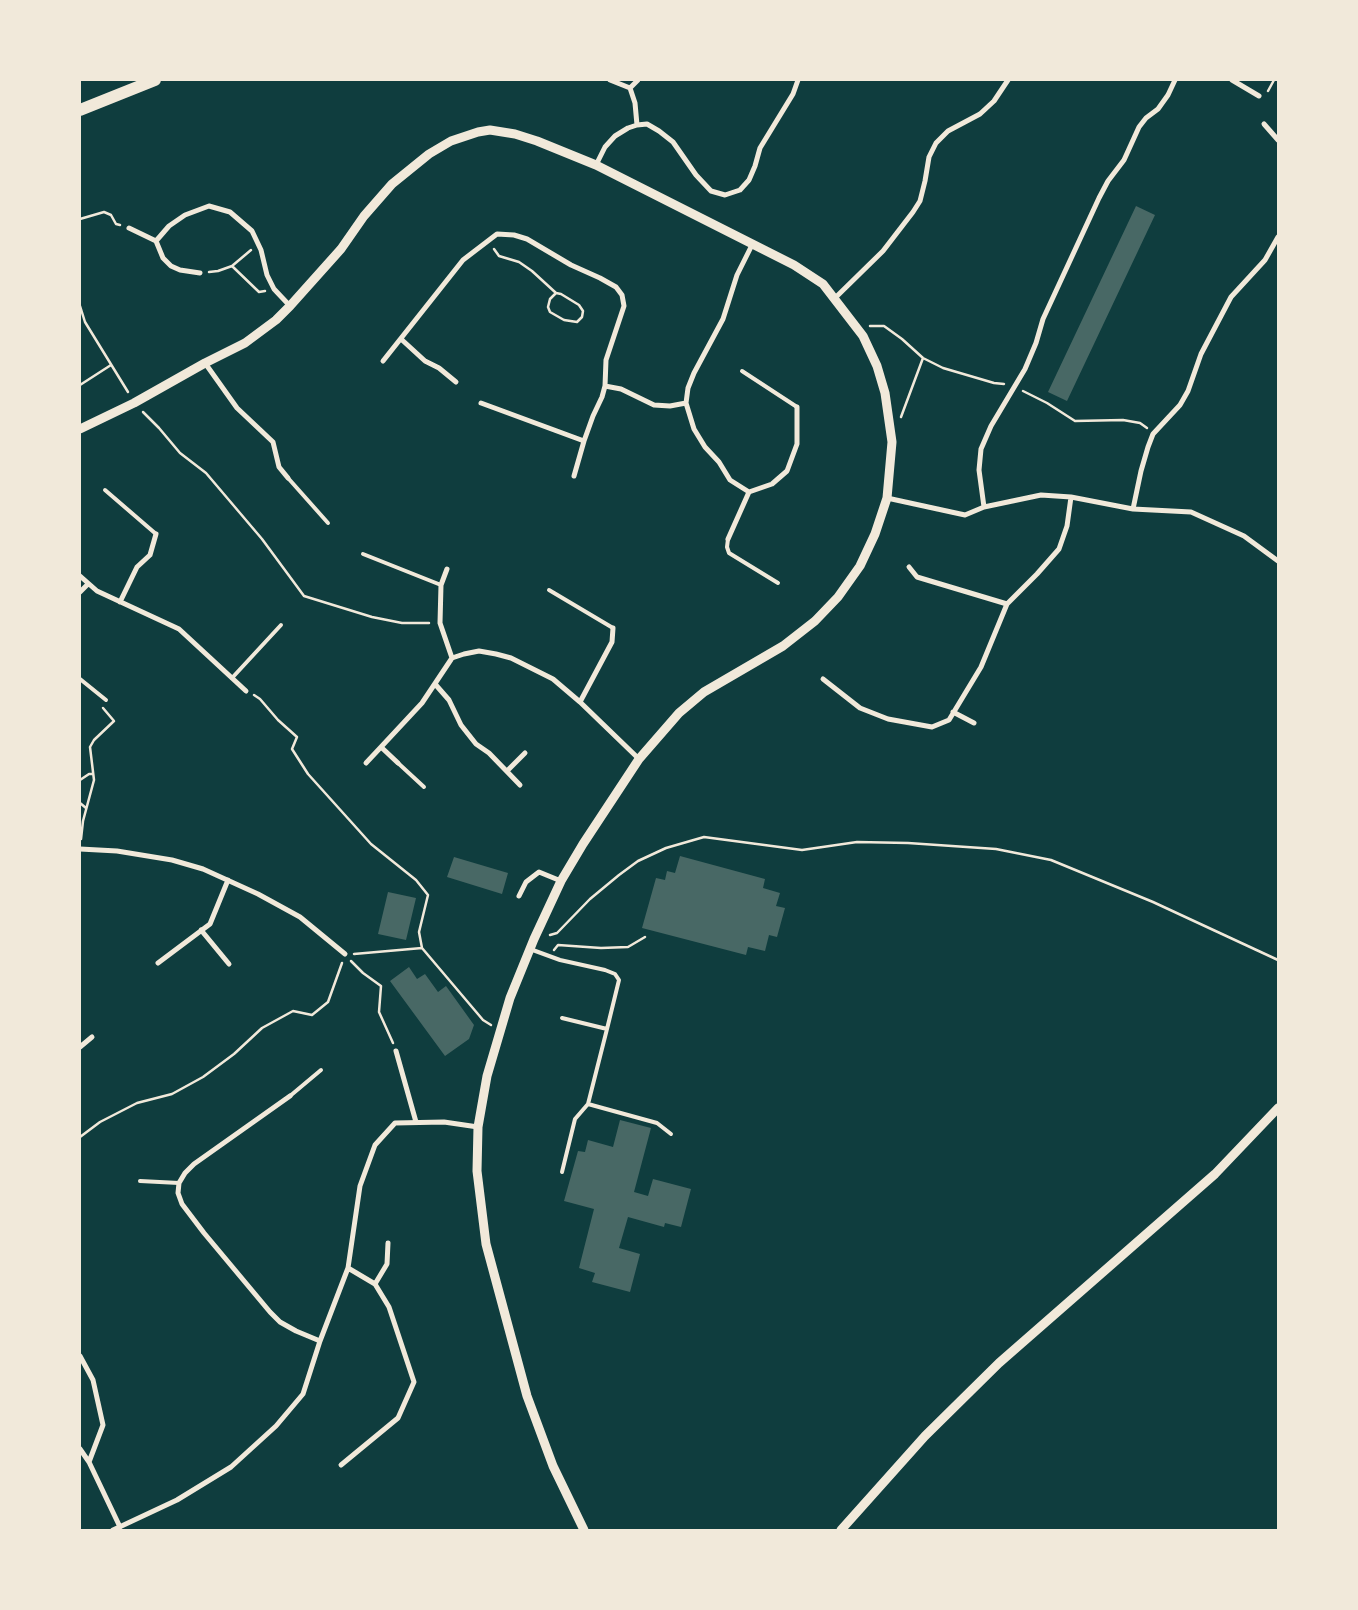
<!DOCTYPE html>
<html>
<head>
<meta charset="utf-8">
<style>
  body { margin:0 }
  #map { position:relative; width:1358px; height:1610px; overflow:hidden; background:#0f3d3e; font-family:"Source Serif 4",serif }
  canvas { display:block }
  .frame { position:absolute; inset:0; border:81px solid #f1e9da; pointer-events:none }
</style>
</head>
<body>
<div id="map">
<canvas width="1358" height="1610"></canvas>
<div class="frame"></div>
</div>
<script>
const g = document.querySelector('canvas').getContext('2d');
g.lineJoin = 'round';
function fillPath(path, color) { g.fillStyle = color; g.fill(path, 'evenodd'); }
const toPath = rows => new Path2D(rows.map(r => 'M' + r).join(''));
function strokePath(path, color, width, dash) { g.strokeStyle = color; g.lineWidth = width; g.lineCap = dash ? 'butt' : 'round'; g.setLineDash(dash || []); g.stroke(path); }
fillPath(toPath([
  [1136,206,1155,215,1067,401,1048,392],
  [680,856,765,879,763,888,780,893,776,906,785,908,777,937,769,935,765,951,748,947,746,955,642,928,656,878,665,880,667,871,675,873],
  [454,857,508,873,502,894,447,877],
  [388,892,416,898,406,940,378,934],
  [409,967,417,979,425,974,438,992,446,986,474,1025,469,1039,445,1056,390,981],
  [620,1120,651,1128,634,1192,648,1196,653,1179,691,1189,681,1227,665,1223,664,1227,628,1217,619,1248,640,1254,630,1292,592,1282,595,1273,579,1268,594,1209,564,1201,578,1151,585,1152,588,1140,613,1147]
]), '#486865');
strokePath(toPath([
  [1268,91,1274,80],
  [80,219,104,212,111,215,116,224,120,225],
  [494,249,499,256,519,262,532,271,556,293,561,294,579,305,583,311,582,317,577,322,564,320,550,312,548,307,550,299,556,293],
  [232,266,259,292,265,291],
  [209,272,218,271,232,266,251,250],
  [80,306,85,322,128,392],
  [870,326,884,326,902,339,923,358,943,368,994,383,1004,384],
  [80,385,111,365],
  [1023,391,1047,403,1075,421,1123,420,1140,423,1147,428],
  [143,412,159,428,180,453,206,473,262,539,304,596,372,617,402,623,429,623],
  [901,417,923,358],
  [254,695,260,699,278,720,297,737,292,749,308,774,371,844,416,880,428,895,419,932,422,948,483,1020,491,1025],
  [80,780,89,774,93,774],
  [80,803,86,808],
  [81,839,83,821,94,780,90,747,94,740,114,721,103,708],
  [550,935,557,933,590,899,619,875,638,861,666,848,704,837,802,850,857,842,908,843,996,849,1051,860,1153,902,1278,960],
  [554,950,558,945,601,948,628,947,645,937],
  [354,954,422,948],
  [351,961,363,973,381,986,379,1012,393,1043],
  [80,1137,100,1122,137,1103,172,1094,203,1077,234,1054,262,1028,293,1011,312,1015,328,1002,342,963]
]), '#f1e9da', 2.5);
strokePath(toPath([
  [742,371,797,407],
  [288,478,328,523],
  [105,490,156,534],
  [728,539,727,547,729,553,778,583],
  [363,554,441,585],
  [549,590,613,628],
  [232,678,281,625],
  [80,679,106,700],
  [398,763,424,787],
  [530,949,560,960,605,970,615,974,619,980,607,1029,562,1018],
  [290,1096,321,1070],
  [588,1104,657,1123,671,1134],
  [562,1172,575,1119,588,1104,607,1029],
  [140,1181,179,1183]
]), '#f1e9da', 4);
strokePath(toPath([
  [610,80,630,88,635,103,637,125],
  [1232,80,1259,96],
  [630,88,638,80],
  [1264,124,1278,140],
  [596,165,605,147,615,136,628,128,637,125,647,124,659,131,673,142,696,175,711,191,725,195,740,190,749,180,755,166,760,148,793,94,798,80],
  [129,228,156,241],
  [753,243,737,275,723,319,694,373,688,388,686,403,694,429,705,447,719,462,730,480,749,492,772,484,787,471,797,444,797,407],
  [200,273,180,270,171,266,163,258,156,241,169,226,185,215,209,206,230,212,252,231,261,250,267,275,274,289,290,306],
  [834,299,883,251,913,212,920,201,925,181,929,157,936,143,948,131,980,114,994,101,1008,80],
  [401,339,425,361,439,368,456,382],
  [383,361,463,260,497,234,514,235,527,239,571,265,600,278,616,287,622,295,624,306,606,360,605,386,621,389,654,405,670,406,686,403],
  [205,363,237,408,273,442,279,467,288,478],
  [481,403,584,441],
  [574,476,584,441,593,416,602,397,605,386],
  [887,498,965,515,984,507,1041,495,1071,497,1133,509,1191,512,1244,536,1278,561],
  [984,507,979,470,981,449,991,426,1025,369,1036,343,1043,319,1099,198,1108,181,1124,160,1139,127,1146,118,1158,109,1168,95,1175,80],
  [1133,509,1141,471,1148,447,1153,434,1180,405,1188,391,1201,354,1231,297,1265,260,1278,237],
  [728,539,749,492],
  [909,567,917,577,1007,604],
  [447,569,441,585,440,623,452,658],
  [80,576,97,591,179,629,246,691],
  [80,592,88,584],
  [120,602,137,567,150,555,156,534],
  [823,679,860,708,888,719,932,727,949,720,981,667,1007,604,1037,574,1059,549,1067,526,1071,497],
  [435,684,449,700,461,725,476,744,489,753,520,785],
  [580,702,612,642,613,628],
  [953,712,974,723],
  [381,747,422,703,452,658,464,654,479,651,496,654,511,658,553,679,580,702,639,759],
  [366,763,381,747,398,763],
  [507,771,525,753],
  [80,849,117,851,172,860,203,869,258,894,300,917,345,954],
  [519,896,526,882,539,872,561,881],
  [201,930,229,964],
  [158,963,210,924,228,880],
  [80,1047,92,1037],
  [396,1051,416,1122],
  [290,1096,194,1164,185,1173,179,1183,178,1193,182,1204,204,1233,270,1312,280,1322,296,1331,320,1341],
  [375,1284,387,1264,388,1243],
  [80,1356,93,1380,103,1425,89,1462,120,1527],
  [80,1449,89,1462],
  [341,1465,398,1418,414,1382,389,1307,375,1284,348,1268],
  [113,1530,177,1500,231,1467,276,1426,303,1394,320,1341,348,1268,360,1186,375,1145,395,1123,444,1122,478,1127]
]), '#f1e9da', 5);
strokePath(toPath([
  [80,429,134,403,205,363,245,343,276,320,290,306,341,249,364,216,392,184,429,154,451,141,478,132,490,130,515,134,537,141,596,165,794,265,823,284,863,336,877,366,885,393,892,442,887,498,875,534,860,566,838,597,815,621,783,646,704,692,679,713,639,759,583,844,561,881,534,939,510,998,487,1076,478,1127,477,1171,486,1244,527,1396,553,1466,584,1530],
  [841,1530,925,1436,999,1363,1215,1174,1278,1108]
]), '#f1e9da', 9);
strokePath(toPath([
  [80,110,155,80]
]), '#f1e9da', 12);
</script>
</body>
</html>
